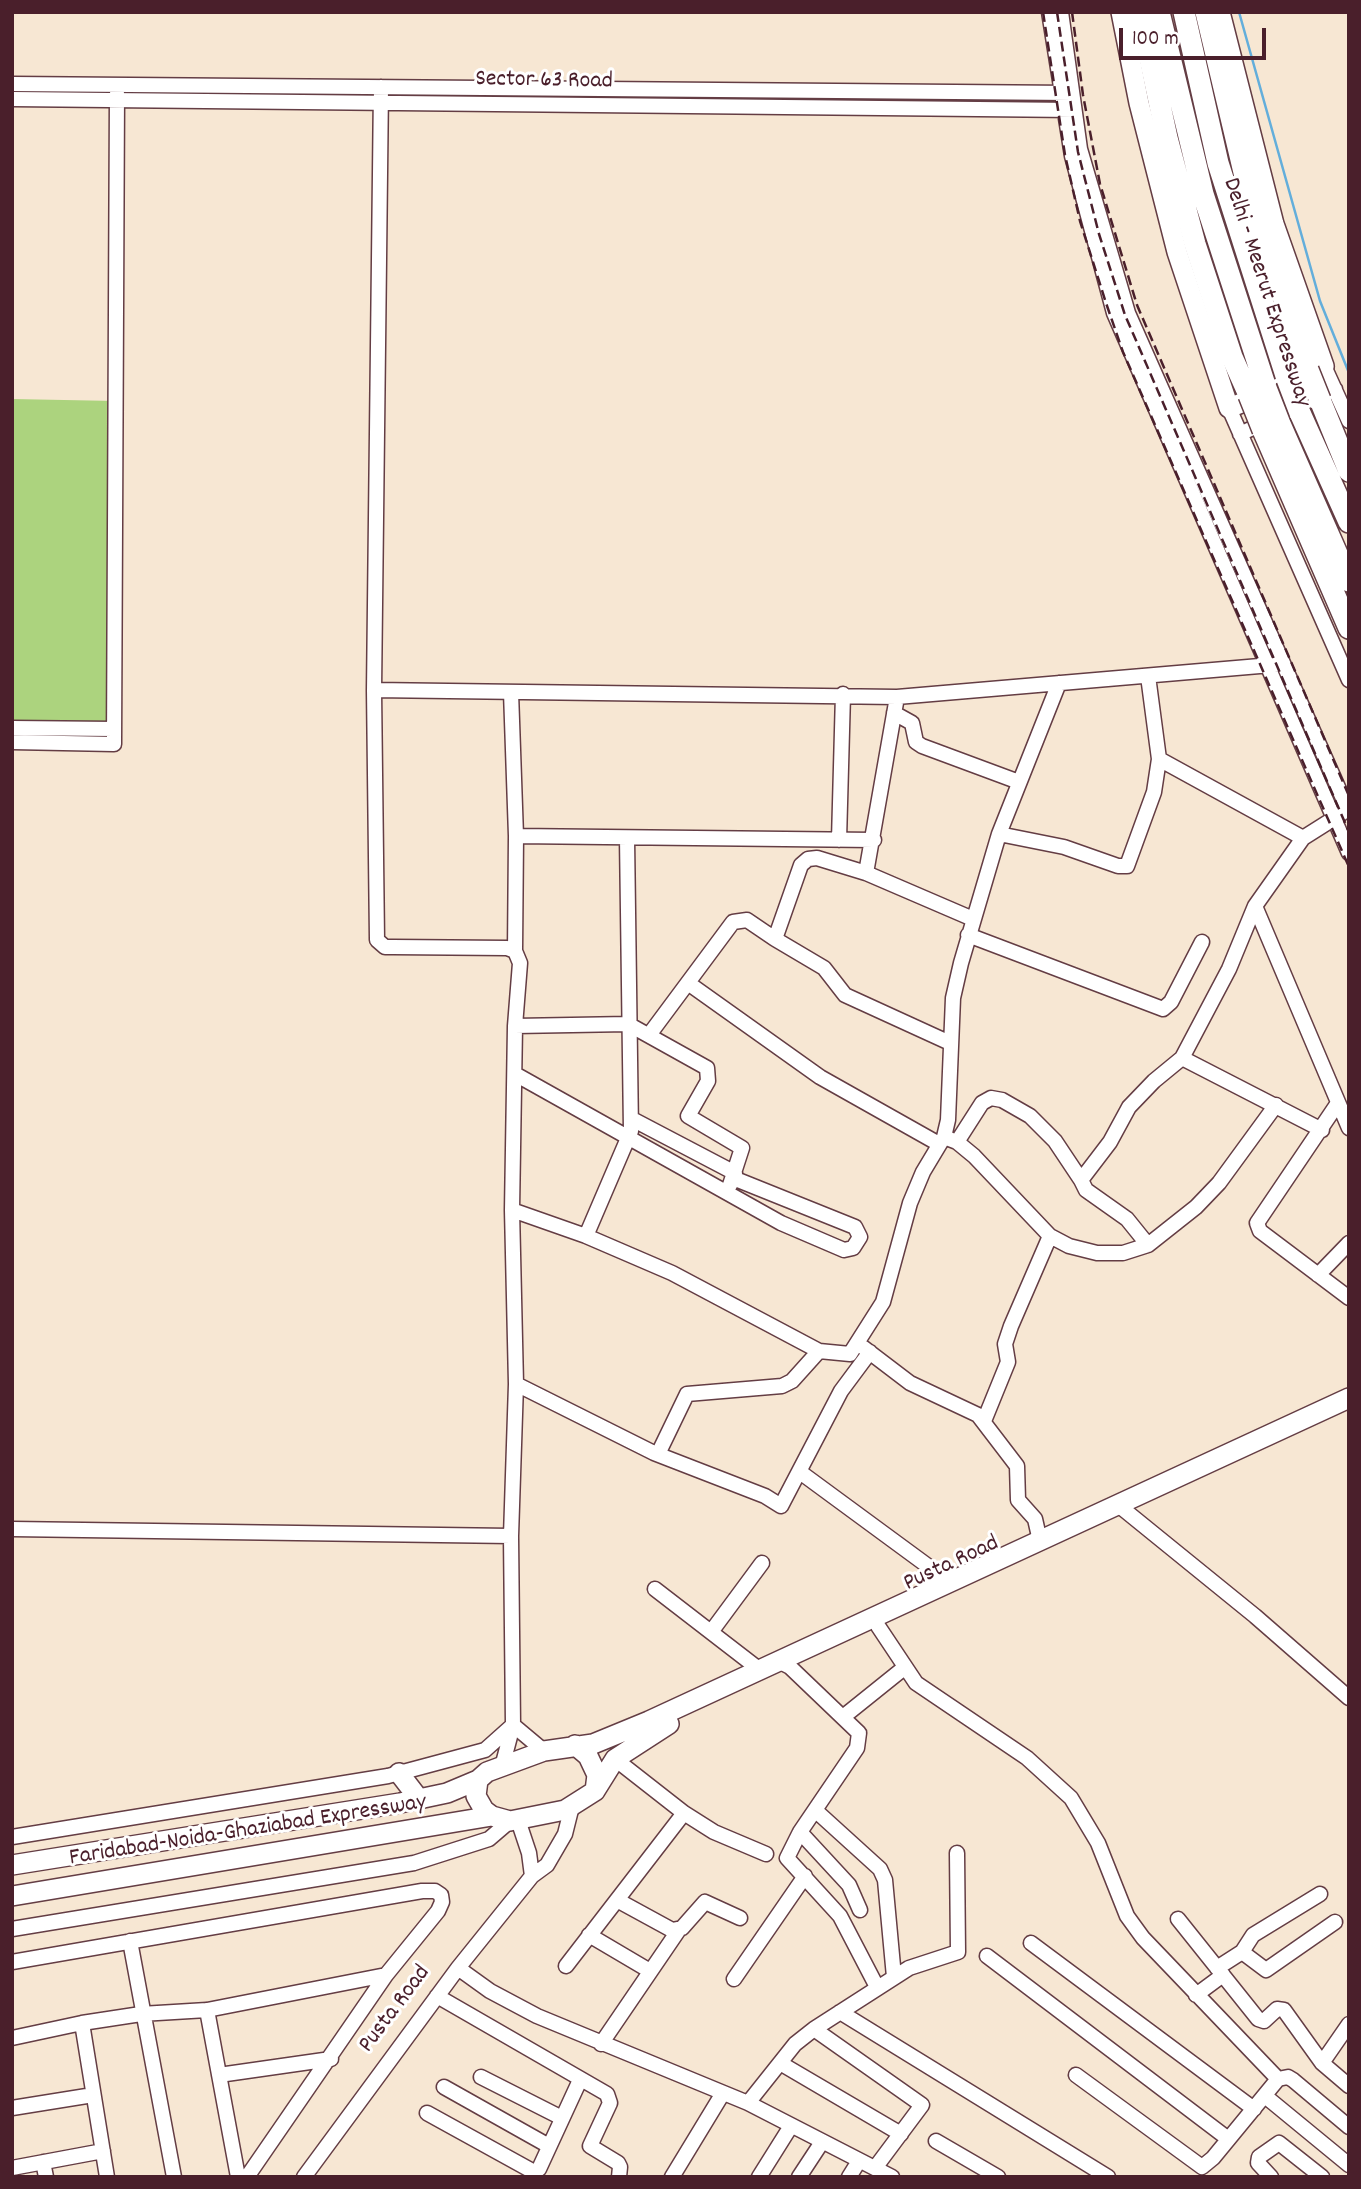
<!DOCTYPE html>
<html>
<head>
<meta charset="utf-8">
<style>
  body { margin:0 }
  #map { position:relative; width:1361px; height:2189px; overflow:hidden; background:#f7e7d3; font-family:Dekko,sans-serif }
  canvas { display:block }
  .frame { position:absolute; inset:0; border:14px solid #4a1f2b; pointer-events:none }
  .scale { position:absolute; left:1119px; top:28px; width:147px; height:32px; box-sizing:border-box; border:4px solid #4a1f2b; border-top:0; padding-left:9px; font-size:21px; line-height:24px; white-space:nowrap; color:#4a1f2b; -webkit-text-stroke:5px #fff; paint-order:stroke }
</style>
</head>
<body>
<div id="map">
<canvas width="1361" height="2189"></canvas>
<div class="frame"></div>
<div class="scale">100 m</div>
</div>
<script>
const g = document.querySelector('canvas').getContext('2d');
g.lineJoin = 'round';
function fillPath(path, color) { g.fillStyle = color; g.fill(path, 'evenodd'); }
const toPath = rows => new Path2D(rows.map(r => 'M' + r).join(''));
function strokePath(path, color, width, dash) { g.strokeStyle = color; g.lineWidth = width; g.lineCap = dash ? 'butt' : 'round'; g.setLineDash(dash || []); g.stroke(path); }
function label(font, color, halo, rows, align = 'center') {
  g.font = font + ' Dekko,sans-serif'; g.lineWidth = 6; g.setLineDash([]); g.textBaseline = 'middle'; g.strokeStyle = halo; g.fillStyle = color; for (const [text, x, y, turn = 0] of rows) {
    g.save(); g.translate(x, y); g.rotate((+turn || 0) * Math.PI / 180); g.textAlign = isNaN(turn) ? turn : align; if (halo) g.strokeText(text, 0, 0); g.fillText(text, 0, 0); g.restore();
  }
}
fillPath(toPath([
  [12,399,116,401,114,744,12,739]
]), '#acd37e');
strokePath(toPath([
  [1239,12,1320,301,1349,373]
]), '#63aedb', 2.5);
const minor = toPath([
  [1049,12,1072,156,1114,313,1349,853],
  [1061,12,1080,149,1128,313,1349,812],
  [12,84,1072,93],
  [381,87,374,690,377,940,385,947,393,947,507,948,515,951,520,963,515,1026,512,1210,516,1384,511,1536,513,1725,502,1767],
  [12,99,1074,110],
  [1324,366,1349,421],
  [1229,408,1349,680],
  [1240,434,1335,389],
  [374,690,897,697,1283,664],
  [511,692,516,836,515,951],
  [894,713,912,723,916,742,922,746,1019,782],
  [12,728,114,729],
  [12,742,114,744,117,93],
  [1159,759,1303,838],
  [999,834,1064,847,1118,866,1127,866,1154,792,1159,759,1148,676],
  [516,836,874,840],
  [839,840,843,694],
  [866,873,973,919],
  [1255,906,1349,1128],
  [968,935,1163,1009,1171,1002,1202,942],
  [775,939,824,968,845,995,950,1043],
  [688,983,820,1077,939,1144],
  [515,1026,628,1024,707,1068,708,1081,688,1116,742,1148,730,1185],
  [649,1035,733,922,747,920,775,939,801,865,808,859,817,858,866,873,897,697],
  [515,1074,781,1223,844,1250,853,1248,860,1237,855,1227,733,1178],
  [1338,1103,1257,1223,1260,1231,1349,1298],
  [632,1119,735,1173],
  [1322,1130,1182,1058,1229,969,1255,906,1303,838,1341,814],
  [944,1137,957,1142,974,1156,1050,1236,1069,1246,1097,1253,1123,1253,1148,1245,1196,1207,1219,1183,1276,1105],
  [957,1142,982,1103,991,1098,1002,1100,1030,1116,1055,1141,1081,1180],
  [512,1210,586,1236,672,1273,819,1351,850,1354,883,1302,910,1203,923,1172,944,1137,948,1120,953,998,961,963,999,834,1059,683],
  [586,1236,631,1131,627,838],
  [1148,1245,1127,1219,1086,1190,1081,1180,1110,1142,1129,1107,1154,1081,1182,1058],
  [1318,1275,1349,1243],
  [864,1348,910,1383,978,1415,1017,1466,1018,1500,1035,1519,1040,1541],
  [516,1384,654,1453,659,1452,687,1394,782,1386,792,1381,819,1351],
  [984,1421,1008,1362,1005,1344,1011,1326,1050,1236],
  [654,1453,765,1496,781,1506,841,1391,870,1352],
  [800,1472,951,1583],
  [1117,1504,1255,1616,1349,1698],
  [12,1529,511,1536],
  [655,1589,760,1670],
  [878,1626,916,1683,1027,1758,1071,1798,1098,1843,1127,1916,1143,1938,1278,2079,1213,2158,1202,2167,1076,2075],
  [711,1632,762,1563],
  [778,1661,790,1667,859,1733,857,1748,800,1832,787,1858,840,1916,877,1987],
  [843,1717,904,1668],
  [513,1725,544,1751],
  [615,1759,684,1813,714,1832,766,1854],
  [815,1810,880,1869,885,1880,894,1977],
  [518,1820,529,1853,532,1876],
  [800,1832,849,1885,860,1910],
  [12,1837,388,1776,485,1750,513,1725],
  [617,1900,672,1930,682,1928,705,1902,740,1918],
  [1178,1919,1258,2019,1264,2021,1277,2009,1284,2010,1322,2063,1349,2086],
  [12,1929,414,1863,489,1839,510,1821],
  [589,1935,650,1971],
  [130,1941,174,2177],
  [1031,1943,1254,2109],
  [1242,1952,1253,1935,1320,1894],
  [987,1956,1227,2138],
  [12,1962,422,1891,435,1891,441,1895,442,1902,438,1911,386,1975,247,2177],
  [566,1966,684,1813],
  [458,1968,490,1991,537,2016,748,2103],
  [1217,1968,1242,1952,1266,1970,1335,1922],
  [734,1979,805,1876],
  [1196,1995,1223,1975],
  [437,1996,607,2094,610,2103,590,2146,618,2163,620,2167,619,2177],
  [207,2010,238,2177],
  [840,2012,1108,2177],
  [82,2023,141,2014,207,2010,386,1975],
  [814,2029,922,2105,875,2168],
  [12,2038,82,2023,107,2177],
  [601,2044,678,1931],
  [780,2063,901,2134],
  [1322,2063,1349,2024],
  [219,2075,331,2059],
  [481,2077,562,2118],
  [1278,2079,1288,2077,1293,2080,1349,2127],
  [444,2087,549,2146],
  [1265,2096,1349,2165],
  [12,2108,93,2095],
  [427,2113,534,2172,539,2169,580,2080],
  [936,2141,998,2177],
  [43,2162,46,2177],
  [12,2168,103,2151],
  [304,2177,458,1968,532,1876,547,1865,565,1834,572,1806],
  [672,2177,723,2093],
  [759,2177,791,2126],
  [799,2177,822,2142],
  [849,2177,859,2161],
  [892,2177,748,2103,795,2044,814,2029,909,1968,958,1952,957,1853],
  [1271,2177,1258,2163,1259,2157,1279,2143,1322,2177]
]);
const major = toPath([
  [1121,12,1139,103,1177,252,1229,408,1316,373,1324,366,1274,224,1220,12],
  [399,1773,419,1799],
  [595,1791,615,1759,669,1724],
  [492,1816,484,1810,476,1796,478,1780,487,1772,544,1751,593,1744,649,1721,1349,1398],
  [12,1865,400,1803,447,1793,478,1780],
  [12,1896,492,1816,510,1821,565,1810,595,1791,597,1775,588,1756,575,1745]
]);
const highway = toPath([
  [1140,12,1167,138,1195,244,1232,357,1249,395],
  [1159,12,1203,194,1266,388],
  [1184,12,1218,163,1287,379],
  [1206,12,1252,206,1308,370],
  [1320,400,1349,471],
  [1300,413,1349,522],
  [1280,424,1349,581],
  [1263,430,1349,628]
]);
strokePath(minor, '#643d44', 17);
strokePath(major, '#643d44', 22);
strokePath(highway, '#643d44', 24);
strokePath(minor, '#fff', 14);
strokePath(major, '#fff', 19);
strokePath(highway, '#fff', 21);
strokePath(toPath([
  [1043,12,1065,155,1080,221,1106,303,1123,352,1349,867],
  [1057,12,1078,152,1099,234,1125,315,1349,832],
  [1072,12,1083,95,1100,184,1137,305,1349,796]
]), '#4a1f2b', 2.5, [10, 5]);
const highwayBridge = toPath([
  [1308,370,1320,400],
  [1287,379,1300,413],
  [1266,388,1280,424],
  [1249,395,1263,430]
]);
strokePath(highwayBridge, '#643d44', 24, []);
strokePath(highwayBridge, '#fff', 21);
label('24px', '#4a1f2b', '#fff', [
  ["Sector 63 Road",544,82,1],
  ["Delhi - Meerut Expressway",1265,293,72],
  ["Pusta Road",952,1565,-25],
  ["Faridabad-Noida-Ghaziabad Expressway",248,1832,-9],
  ["Pusta Road",396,2010,-53]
]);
</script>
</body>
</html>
